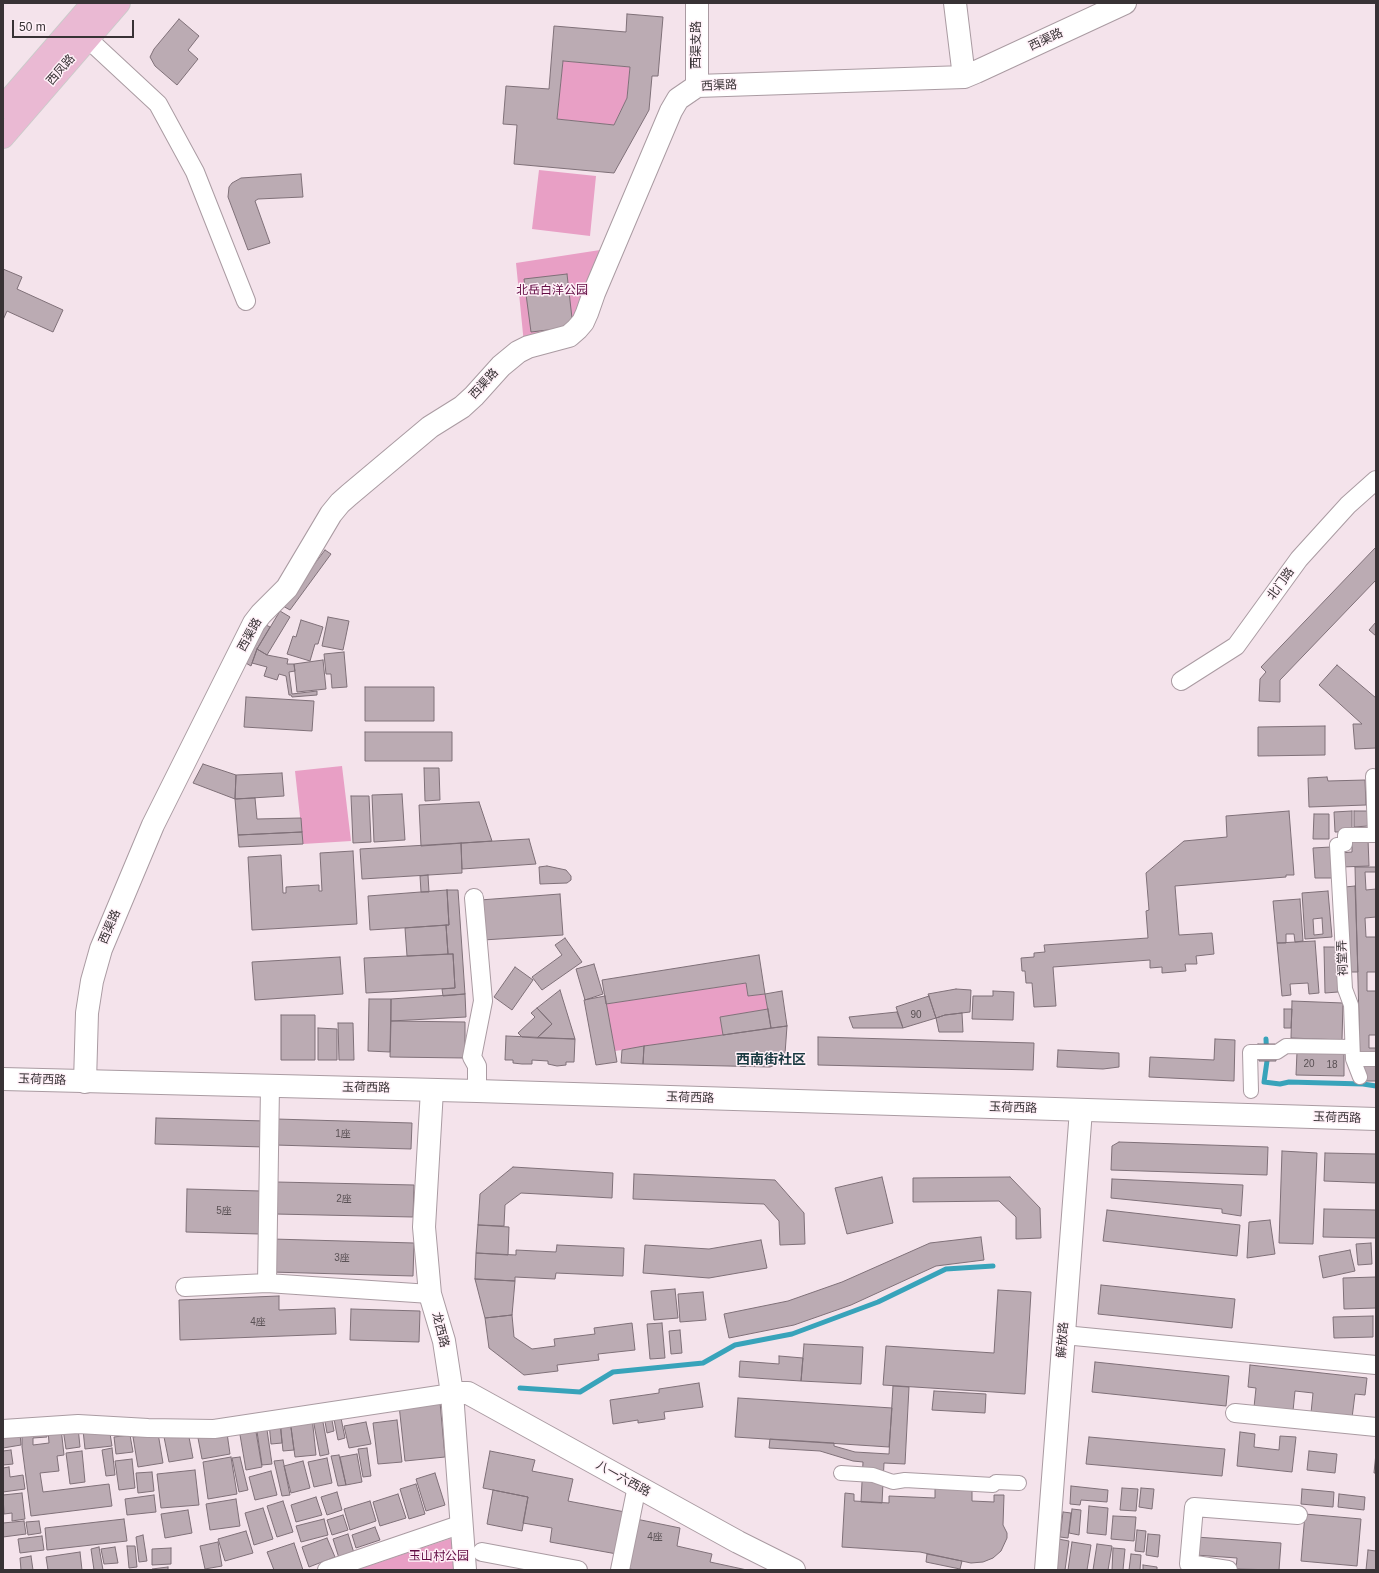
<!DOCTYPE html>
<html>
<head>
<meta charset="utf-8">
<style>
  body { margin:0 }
  #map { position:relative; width:1379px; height:1573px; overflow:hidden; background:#f4e3eb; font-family:Helvetica,sans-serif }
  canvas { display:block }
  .frame { position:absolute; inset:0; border:4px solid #383235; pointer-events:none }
  .scale { position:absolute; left:12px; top:20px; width:122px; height:18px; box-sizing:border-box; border:2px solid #383235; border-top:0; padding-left:5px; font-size:12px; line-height:14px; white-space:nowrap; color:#383235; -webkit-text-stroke:3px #fff1f8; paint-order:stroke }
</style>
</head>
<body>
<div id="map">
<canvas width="1379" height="1573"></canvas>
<div class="frame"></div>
<div class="scale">50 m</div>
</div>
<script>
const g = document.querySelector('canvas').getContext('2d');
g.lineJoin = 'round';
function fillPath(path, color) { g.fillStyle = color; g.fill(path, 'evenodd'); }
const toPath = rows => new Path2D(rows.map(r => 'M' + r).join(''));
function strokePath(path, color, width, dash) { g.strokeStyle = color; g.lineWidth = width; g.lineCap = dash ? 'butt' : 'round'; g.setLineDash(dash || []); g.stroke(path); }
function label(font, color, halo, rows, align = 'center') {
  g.font = font + ' Helvetica,"Noto Sans SC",sans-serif'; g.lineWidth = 3; g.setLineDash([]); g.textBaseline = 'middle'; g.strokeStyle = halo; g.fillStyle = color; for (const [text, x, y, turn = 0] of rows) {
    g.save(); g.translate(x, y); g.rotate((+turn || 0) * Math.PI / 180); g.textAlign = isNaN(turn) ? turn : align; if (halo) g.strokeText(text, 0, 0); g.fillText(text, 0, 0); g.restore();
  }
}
fillPath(toPath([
  [563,61,630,67,627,98,614,125,557,119],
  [539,170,596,176,590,236,532,229],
  [600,250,577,319,524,344,516,263],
  [342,766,351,841,303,844,295,771],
  [746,983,748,996,765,994,768,1009,720,1017,723,1035,615,1051,606,1004],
  [452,1538,454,1570,356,1570]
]), '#e89fc5');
strokePath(toPath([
  [1266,1039,1267,1061,1264,1082,1280,1084,1289,1082,1363,1084,1376,1086],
  [520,1388,580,1392,613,1372,703,1363,735,1345,792,1334,878,1302,946,1269,993,1266]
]), '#38a3ba', 5);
const building = toPath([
  [627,14,663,17,658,76,652,76,649,110,614,173,514,164,517,125,503,124,506,86,549,89,554,26,626,32,627,14],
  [563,61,630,67,627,98,614,125,557,119,563,61],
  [179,19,199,36,188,50,198,59,177,85,155,66,150,57,154,49,179,19],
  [301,174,303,197,258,199,255,201,270,243,248,250,228,197,229,187,232,183,241,178,301,174],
  [3,269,22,277,17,289,63,310,53,332,7,311,3,320,3,269],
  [567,274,573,327,531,332,524,279,567,274],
  [1376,547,1376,580,1280,680,1280,702,1259,701,1260,679,1266,672,1261,667,1376,547],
  [325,550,331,554,290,610,283,606,325,550],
  [280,611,290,617,267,655,257,649,280,611],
  [328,617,349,621,343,650,322,646,328,617],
  [301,620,323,627,318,644,315,644,310,661,287,654,293,636,296,637,301,620],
  [1376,622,1376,636,1369,630,1376,622],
  [264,624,270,627,257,649,251,666,244,662,264,624],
  [257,649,267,655,288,659,287,664,294,664,295,671,289,672,292,694,317,691,317,695,292,697,291,695,289,695,286,676,279,674,277,680,264,676,267,667,252,663,257,649],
  [344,652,347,687,332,688,331,674,326,674,324,654,344,652],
  [323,660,326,689,297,692,294,664,323,660],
  [1337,665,1376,698,1376,748,1355,749,1353,724,1362,724,1319,685,1337,665],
  [365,687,434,687,434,721,365,721,365,687],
  [246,697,314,701,312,731,244,727,246,697],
  [1325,726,1325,755,1258,756,1258,727,1325,726],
  [365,732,452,732,452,761,365,761,365,732],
  [203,764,236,775,235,799,193,783,203,764],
  [424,768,439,768,440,800,425,801,424,768],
  [282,773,284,796,235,799,236,775,282,773],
  [1327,777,1328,781,1365,780,1366,805,1309,807,1308,778,1327,777],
  [402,794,405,840,374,842,372,795,402,794],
  [351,796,369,796,371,842,353,843,351,796],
  [255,798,257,819,301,818,302,832,238,835,235,799,255,798],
  [479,802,492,841,421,846,419,805,479,802],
  [1289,811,1294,875,1286,875,1286,877,1175,886,1179,935,1212,933,1214,954,1196,956,1197,964,1185,964,1186,971,1162,973,1162,967,1150,968,1150,960,1053,967,1056,1006,1034,1007,1032,983,1026,983,1025,971,1022,971,1021,958,1034,957,1034,953,1045,952,1044,945,1148,938,1146,911,1149,910,1146,873,1184,841,1227,837,1226,816,1289,811],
  [1352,811,1352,832,1335,832,1334,812,1352,811],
  [1354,811,1368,811,1368,826,1354,827,1354,811],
  [1314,814,1329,814,1329,839,1313,839,1314,814],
  [302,832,303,844,239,847,238,835,302,832],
  [529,839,536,864,462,869,461,843,529,839],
  [1352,839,1368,839,1369,866,1341,867,1340,853,1352,852,1352,839],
  [461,843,462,873,362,879,360,849,461,843],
  [1331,847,1332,878,1315,878,1313,848,1331,847],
  [353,851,357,924,252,930,248,857,281,855,283,893,286,893,286,887,319,885,319,891,322,891,320,853,353,851],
  [547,866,566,870,571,876,571,880,567,883,540,884,539,867,547,866],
  [1355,867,1376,867,1376,872,1365,872,1366,890,1376,889,1376,917,1365,918,1366,937,1376,937,1376,972,1367,972,1367,991,1376,991,1376,1035,1369,1035,1369,1048,1376,1048,1376,1058,1360,1058,1355,867],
  [428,875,429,892,421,892,420,876,428,875],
  [1355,886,1358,972,1347,972,1345,887,1355,886],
  [447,890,449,925,370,930,368,896,447,890],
  [447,890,458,890,465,994,443,996,442,989,455,988,453,954,448,954,446,925,449,925,447,890],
  [1328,891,1332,937,1305,939,1302,893,1328,891],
  [1322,918,1323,934,1314,935,1313,919,1322,918],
  [560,894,563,935,483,940,480,900,560,894],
  [1300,899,1303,941,1295,942,1294,934,1286,934,1286,943,1277,943,1273,901,1300,899],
  [446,925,448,954,407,956,405,928,446,925],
  [565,938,582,962,542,990,532,977,562,955,555,945,565,938],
  [1315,941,1319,993,1309,994,1308,983,1290,984,1291,995,1282,996,1277,943,1315,941],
  [1324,947,1337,947,1338,992,1325,993,1324,947],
  [453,954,455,988,366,993,364,958,453,954],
  [759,955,765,994,748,996,746,983,606,1004,602,980,759,955],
  [340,957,343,994,255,1000,252,962,340,957],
  [594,964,603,994,585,1000,576,969,594,964],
  [515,967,533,980,512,1010,494,997,515,967],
  [956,989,971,990,970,1012,945,1015,936,1018,928,994,956,989],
  [560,990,575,1039,537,1038,552,1024,537,1008,560,990],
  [782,991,787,1026,771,1028,765,994,782,991],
  [993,991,1014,992,1013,1020,972,1019,973,996,993,996,993,991],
  [465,994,466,1017,391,1021,391,999,465,994],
  [605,996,617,1062,596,1065,584,1000,605,996],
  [929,996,936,1018,903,1028,896,1007,929,996],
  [369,999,391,999,390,1052,368,1051,369,999],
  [1292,1001,1343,1003,1342,1040,1291,1038,1292,1001],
  [537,1008,552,1024,537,1038,522,1037,518,1033,535,1017,531,1013,537,1008],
  [768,1009,771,1028,723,1035,720,1017,768,1009],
  [1284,1009,1292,1009,1291,1028,1284,1028,1284,1009],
  [897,1012,903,1028,853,1028,849,1017,897,1012],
  [962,1013,963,1032,939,1032,936,1018,945,1015,962,1013],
  [281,1015,315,1015,315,1060,281,1060,281,1015],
  [391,1021,465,1022,465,1058,390,1057,391,1021],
  [338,1023,353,1023,354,1060,339,1060,338,1023],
  [787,1026,785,1054,782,1060,777,1064,770,1067,643,1064,644,1046,787,1026],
  [318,1028,337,1029,337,1060,318,1060,318,1028],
  [506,1036,575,1039,574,1062,566,1062,566,1065,557,1066,548,1064,548,1061,532,1060,532,1064,522,1064,513,1063,513,1060,505,1060,506,1036],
  [818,1037,1034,1043,1033,1070,818,1065,818,1037],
  [1215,1039,1235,1040,1234,1081,1149,1077,1150,1057,1214,1060,1215,1039],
  [1258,1044,1275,1044,1276,1061,1259,1061,1258,1044],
  [644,1046,643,1064,621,1063,622,1050,644,1046],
  [1058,1050,1119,1053,1119,1067,1103,1069,1057,1067,1058,1050],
  [1297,1052,1344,1053,1344,1076,1296,1075,1297,1052],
  [1364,1064,1376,1064,1376,1081,1363,1081,1364,1064],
  [156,1118,265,1121,265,1147,155,1144,156,1118],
  [276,1119,412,1123,411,1149,275,1145,276,1119],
  [1119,1142,1268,1147,1267,1175,1111,1170,1112,1146,1119,1142],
  [1282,1151,1317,1153,1313,1244,1279,1243,1282,1151],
  [1325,1153,1376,1154,1376,1183,1324,1181,1325,1153],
  [513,1167,613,1173,612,1198,521,1193,505,1205,504,1226,478,1225,480,1194,513,1167],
  [634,1174,775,1180,804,1213,805,1244,780,1245,779,1221,764,1204,633,1199,634,1174],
  [882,1177,893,1223,847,1234,835,1188,882,1177],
  [1010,1177,1040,1208,1041,1238,1016,1239,1016,1217,999,1201,913,1202,913,1178,1010,1177],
  [1112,1179,1243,1185,1241,1216,1222,1213,1222,1209,1111,1198,1112,1179],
  [276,1182,414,1185,413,1217,275,1214,276,1182],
  [187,1189,261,1191,260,1234,186,1232,187,1189],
  [1324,1209,1376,1210,1376,1238,1323,1237,1324,1209],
  [1107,1210,1240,1225,1237,1256,1103,1241,1107,1210],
  [1270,1220,1275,1254,1247,1258,1249,1222,1270,1220],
  [478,1225,509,1227,508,1255,476,1253,478,1225],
  [981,1237,984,1260,936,1266,851,1305,794,1325,729,1338,724,1314,788,1301,842,1282,930,1243,981,1237],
  [272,1239,414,1243,413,1276,271,1272,272,1239],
  [761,1240,767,1268,709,1278,643,1273,645,1245,709,1249,761,1240],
  [1371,1243,1372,1264,1358,1265,1356,1244,1371,1243],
  [557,1245,624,1248,623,1276,556,1273,555,1279,515,1277,515,1281,475,1279,476,1253,516,1255,516,1250,556,1252,557,1245],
  [1350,1250,1355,1271,1323,1278,1319,1256,1350,1250],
  [1376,1277,1376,1308,1344,1309,1343,1278,1376,1277],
  [475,1279,515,1281,512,1315,485,1318,475,1279],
  [1101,1285,1235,1299,1232,1328,1098,1314,1101,1285],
  [675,1289,678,1318,654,1320,651,1291,675,1289],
  [998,1290,1031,1292,1025,1394,883,1385,886,1346,994,1353,998,1290],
  [703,1292,706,1320,680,1322,678,1294,703,1292],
  [279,1296,279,1310,335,1308,336,1334,180,1340,179,1300,279,1296],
  [351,1309,420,1311,419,1342,350,1340,351,1309],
  [512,1315,514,1337,532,1349,555,1346,554,1339,595,1334,594,1328,632,1323,635,1350,598,1354,599,1360,557,1365,558,1371,524,1375,489,1348,485,1318,512,1315],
  [1373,1316,1373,1337,1334,1338,1333,1317,1373,1316],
  [662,1323,665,1358,650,1359,647,1324,662,1323],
  [680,1330,682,1353,671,1354,669,1331,680,1330],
  [804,1344,863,1347,861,1384,801,1381,804,1344],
  [779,1356,803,1358,801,1381,739,1377,740,1361,779,1364,779,1356],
  [1095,1362,1229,1376,1226,1406,1092,1392,1095,1362],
  [1250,1365,1367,1378,1365,1395,1355,1394,1352,1418,1311,1413,1313,1393,1295,1391,1293,1411,1254,1407,1256,1388,1248,1387,1250,1365],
  [699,1383,703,1407,664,1412,665,1419,638,1423,638,1420,613,1424,610,1400,659,1393,659,1389,699,1383],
  [893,1386,909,1387,905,1464,884,1463,882,1503,861,1502,863,1462,853,1461,820,1451,769,1448,770,1439,834,1443,834,1446,855,1452,889,1454,893,1386],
  [934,1391,986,1394,985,1413,932,1410,934,1391],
  [738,1398,892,1408,889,1447,735,1437,738,1398],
  [440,1402,445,1457,405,1461,399,1405,440,1402],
  [340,1413,345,1438,338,1440,333,1414,340,1413],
  [331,1415,334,1431,327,1433,324,1416,331,1415],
  [312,1417,316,1455,295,1457,290,1420,312,1417],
  [322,1417,329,1454,320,1456,313,1419,322,1417],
  [290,1420,294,1450,283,1451,280,1421,290,1420],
  [397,1420,402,1462,378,1464,373,1423,397,1420],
  [280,1421,282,1443,271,1444,269,1423,280,1421],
  [366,1422,371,1444,349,1448,344,1426,366,1422],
  [266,1423,272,1464,262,1465,256,1425,266,1423],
  [255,1426,262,1467,246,1470,239,1429,255,1426],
  [78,1427,80,1447,66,1449,63,1429,78,1427],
  [109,1427,112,1446,85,1449,83,1430,109,1427],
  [46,1428,47,1437,33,1438,33,1445,49,1443,48,1430,61,1428,64,1455,57,1456,59,1471,40,1473,43,1492,109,1484,112,1506,31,1516,22,1447,22,1430,46,1428],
  [188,1432,193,1458,169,1462,164,1437,188,1432],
  [1240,1432,1255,1434,1254,1447,1279,1450,1280,1436,1296,1437,1292,1472,1237,1466,1240,1432],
  [20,1433,21,1445,3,1448,3,1434,20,1433],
  [158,1433,163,1463,138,1467,133,1437,158,1433],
  [227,1433,230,1454,202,1459,198,1438,227,1433],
  [130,1435,133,1452,116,1454,114,1437,130,1435],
  [1089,1437,1225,1449,1222,1476,1086,1464,1089,1437],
  [112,1448,115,1475,106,1476,102,1450,112,1448],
  [367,1448,371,1476,363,1477,358,1449,367,1448],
  [11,1450,13,1464,3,1465,3,1451,11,1450],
  [82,1451,85,1482,70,1484,66,1453,82,1451],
  [490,1451,535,1460,532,1471,573,1479,568,1501,625,1512,617,1554,550,1542,552,1528,523,1523,528,1497,483,1488,490,1451],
  [1309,1451,1337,1454,1335,1473,1307,1470,1309,1451],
  [1376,1453,1376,1473,1374,1473,1376,1453],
  [357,1454,362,1482,346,1485,340,1457,357,1454],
  [339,1455,346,1485,338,1486,331,1456,339,1455],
  [231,1457,237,1494,208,1499,203,1462,231,1457],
  [240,1457,248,1490,239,1492,232,1458,240,1457],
  [327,1458,332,1483,314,1487,308,1462,327,1458],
  [132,1459,135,1488,119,1490,115,1461,132,1459],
  [283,1460,290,1495,282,1496,274,1461,283,1460],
  [303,1461,310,1488,291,1493,284,1466,303,1461],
  [9,1467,10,1477,23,1475,25,1489,3,1492,3,1468,9,1467],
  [195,1470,199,1505,161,1508,157,1474,195,1470],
  [271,1471,277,1495,255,1500,249,1477,271,1471],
  [152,1472,154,1491,138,1493,136,1473,152,1472],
  [435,1473,445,1505,426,1511,416,1479,435,1473],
  [416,1484,425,1514,409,1519,400,1489,416,1484],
  [1071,1486,1108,1490,1107,1502,1081,1500,1080,1505,1070,1504,1071,1486],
  [944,1487,963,1488,972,1491,972,1501,994,1502,994,1495,1004,1495,1003,1525,1007,1533,1007,1538,1001,1551,993,1558,983,1562,971,1563,920,1552,842,1547,845,1493,854,1494,854,1501,889,1503,889,1496,935,1498,935,1489,944,1487],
  [1122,1488,1138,1489,1136,1511,1120,1510,1122,1488],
  [1141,1488,1154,1489,1152,1509,1139,1507,1141,1488],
  [1302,1489,1334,1492,1333,1507,1301,1504,1302,1489],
  [493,1490,528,1497,522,1531,487,1524,493,1490],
  [337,1492,342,1510,327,1515,321,1497,337,1492],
  [22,1493,25,1519,12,1521,12,1513,4,1514,3,1495,22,1493],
  [398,1494,406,1518,380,1526,373,1502,398,1494],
  [1339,1494,1365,1497,1364,1510,1338,1507,1339,1494],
  [154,1495,156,1512,127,1515,125,1499,154,1495],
  [316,1497,322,1515,296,1522,291,1505,316,1497],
  [236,1499,240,1526,210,1530,206,1504,236,1499],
  [283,1501,293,1532,277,1537,267,1506,283,1501],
  [370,1501,376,1521,350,1530,344,1509,370,1501],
  [1089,1506,1108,1508,1106,1535,1087,1533,1089,1506],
  [263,1508,273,1539,254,1545,245,1513,263,1508],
  [1072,1509,1081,1510,1079,1535,1069,1533,1072,1509],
  [188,1510,192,1533,165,1538,161,1514,188,1510],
  [1063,1512,1071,1513,1068,1538,1060,1537,1063,1512],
  [1305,1514,1361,1519,1357,1566,1301,1561,1305,1514],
  [343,1515,348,1530,332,1535,327,1520,343,1515],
  [1113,1516,1136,1517,1134,1541,1111,1539,1113,1516],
  [124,1519,127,1541,47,1550,45,1528,124,1519],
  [324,1519,328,1535,301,1542,296,1526,324,1519],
  [636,1519,680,1528,677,1546,712,1554,710,1562,747,1570,634,1570,626,1568,636,1519],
  [24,1521,26,1534,3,1537,3,1523,24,1521],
  [39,1521,41,1533,28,1535,26,1522,39,1521],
  [375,1527,380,1540,356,1548,352,1535,375,1527],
  [1137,1530,1146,1531,1144,1552,1135,1551,1137,1530],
  [246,1531,253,1553,225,1561,218,1539,246,1531],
  [348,1534,354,1553,339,1558,333,1539,348,1534],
  [1148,1534,1160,1535,1158,1557,1146,1555,1148,1534],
  [143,1535,147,1561,139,1562,136,1537,143,1535],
  [42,1536,44,1550,20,1553,18,1539,42,1536],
  [1196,1537,1281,1543,1279,1570,1236,1569,1237,1558,1195,1555,1196,1537],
  [327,1538,335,1557,309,1567,302,1547,327,1538],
  [1058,1539,1069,1541,1065,1570,1054,1570,1058,1539],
  [218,1542,222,1566,205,1569,200,1546,218,1542],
  [1072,1542,1091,1545,1087,1570,1068,1570,1072,1542],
  [294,1543,303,1570,274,1570,267,1552,294,1543],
  [1097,1544,1112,1546,1108,1570,1093,1570,1097,1544],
  [127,1546,135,1546,137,1567,129,1568,127,1546],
  [99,1547,103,1570,94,1570,91,1549,99,1547],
  [115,1547,118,1563,104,1564,101,1549,115,1547],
  [171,1548,171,1564,152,1565,152,1549,171,1548],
  [1113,1548,1125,1549,1123,1570,1112,1570,1113,1548],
  [1368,1550,1376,1551,1376,1570,1366,1570,1368,1550],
  [80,1552,82,1570,48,1570,46,1557,80,1552],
  [927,1554,962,1561,960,1569,926,1562,927,1554],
  [1131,1554,1141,1555,1140,1570,1129,1570,1131,1554],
  [31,1556,33,1570,21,1570,20,1558,31,1556],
  [1143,1565,1157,1567,1157,1570,1143,1570,1143,1565],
  [168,1567,168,1570,152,1570,152,1569,168,1567]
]);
fillPath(building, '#bbabb3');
strokePath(building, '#7f7078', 1);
const pedestrian = toPath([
  [1373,776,1375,835],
  [1353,1059,1376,1059],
  [1360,1077,1353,1059,1351,1005,1345,989,1337,845,1345,844,1345,835,1376,835],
  [1251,1091,1250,1052,1277,1052,1286,1046,1352,1047],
  [841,1473,873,1475,893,1482,905,1480,993,1485,996,1482,1019,1483]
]);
const minor = toPath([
  [88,39,158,104,195,172,246,301],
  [1181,681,1236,646,1299,559,1348,505,1376,480],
  [474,898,483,1001,472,1057,477,1066,477,1091],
  [267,1283,270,1086],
  [185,1287,267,1283,430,1294],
  [1064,1335,1376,1365],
  [1235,1413,1376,1427],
  [3,1429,78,1424,148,1428,214,1429,452,1393],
  [482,1552,578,1570],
  [327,1570,462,1524],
  [620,1570,637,1486],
  [1228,1570,1189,1564,1194,1507,1298,1515]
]);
const tertiary = toPath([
  [697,3,697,86],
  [955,3,964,77],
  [85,1082,87,1013,92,981,101,949,153,825,254,623,261,614,287,588,331,514,340,503,349,495,430,427,462,407,474,396,501,366,518,352,528,347,569,336,577,329,583,322,587,313,594,293,671,111,678,99,697,86,964,77,976,72,1125,3],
  [432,1090,424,1227,430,1294,444,1341,452,1393,465,1570],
  [452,1393,468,1393,738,1542,794,1570],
  [1046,1570,1081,1110]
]);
const secondary = toPath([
  [3,1079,477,1091,1376,1119]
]);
const primary = toPath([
  [3,107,93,3],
  [3,137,119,3]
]);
strokePath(pedestrian, '#aa9ba2', 16);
strokePath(minor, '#aa9ba2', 20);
strokePath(tertiary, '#aa9ba2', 24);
strokePath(secondary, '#aa9ba2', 24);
strokePath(primary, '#cbcaca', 24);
strokePath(pedestrian, '#fff', 14);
strokePath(minor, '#fff', 18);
strokePath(tertiary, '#fff', 22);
strokePath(secondary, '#fff', 22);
strokePath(primary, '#eab9d3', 22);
label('10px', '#595054', null, [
  ["90",916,1015],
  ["20",1309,1064],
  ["18",1332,1065],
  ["1座",343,1134],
  ["2座",344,1199],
  ["5座",224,1211],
  ["3座",342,1258],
  ["4座",258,1322],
  ["4座",655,1537]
]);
label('12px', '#383235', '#fff1f8', [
  ["西渠路",1046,40,-25],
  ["西渠支路",697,45,-90],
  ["西凤路",61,70,-49],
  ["西渠路",719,86,-3],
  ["西渠路",484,384,-47],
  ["北门路",1281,584,-54],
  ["西渠路",250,635,-61],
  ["西渠路",110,927,-67],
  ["祠堂弄",1343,958,-93],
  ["玉荷西路",42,1080,2],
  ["玉荷西路",366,1088,1],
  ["玉荷西路",690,1098,2],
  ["玉荷西路",1013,1108,2],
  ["玉荷西路",1337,1118,2],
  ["龙西路",440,1330,76],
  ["解放路",1063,1340,-86],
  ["八一六西路",623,1479,29]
]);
label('12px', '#630c44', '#fff1f8', [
  ["北岳白洋公园",552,291],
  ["玉山村公园",439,1557]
]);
label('bold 14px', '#1a3a41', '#fff1f8', [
  ["西南街社区",771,1060]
]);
</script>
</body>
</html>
